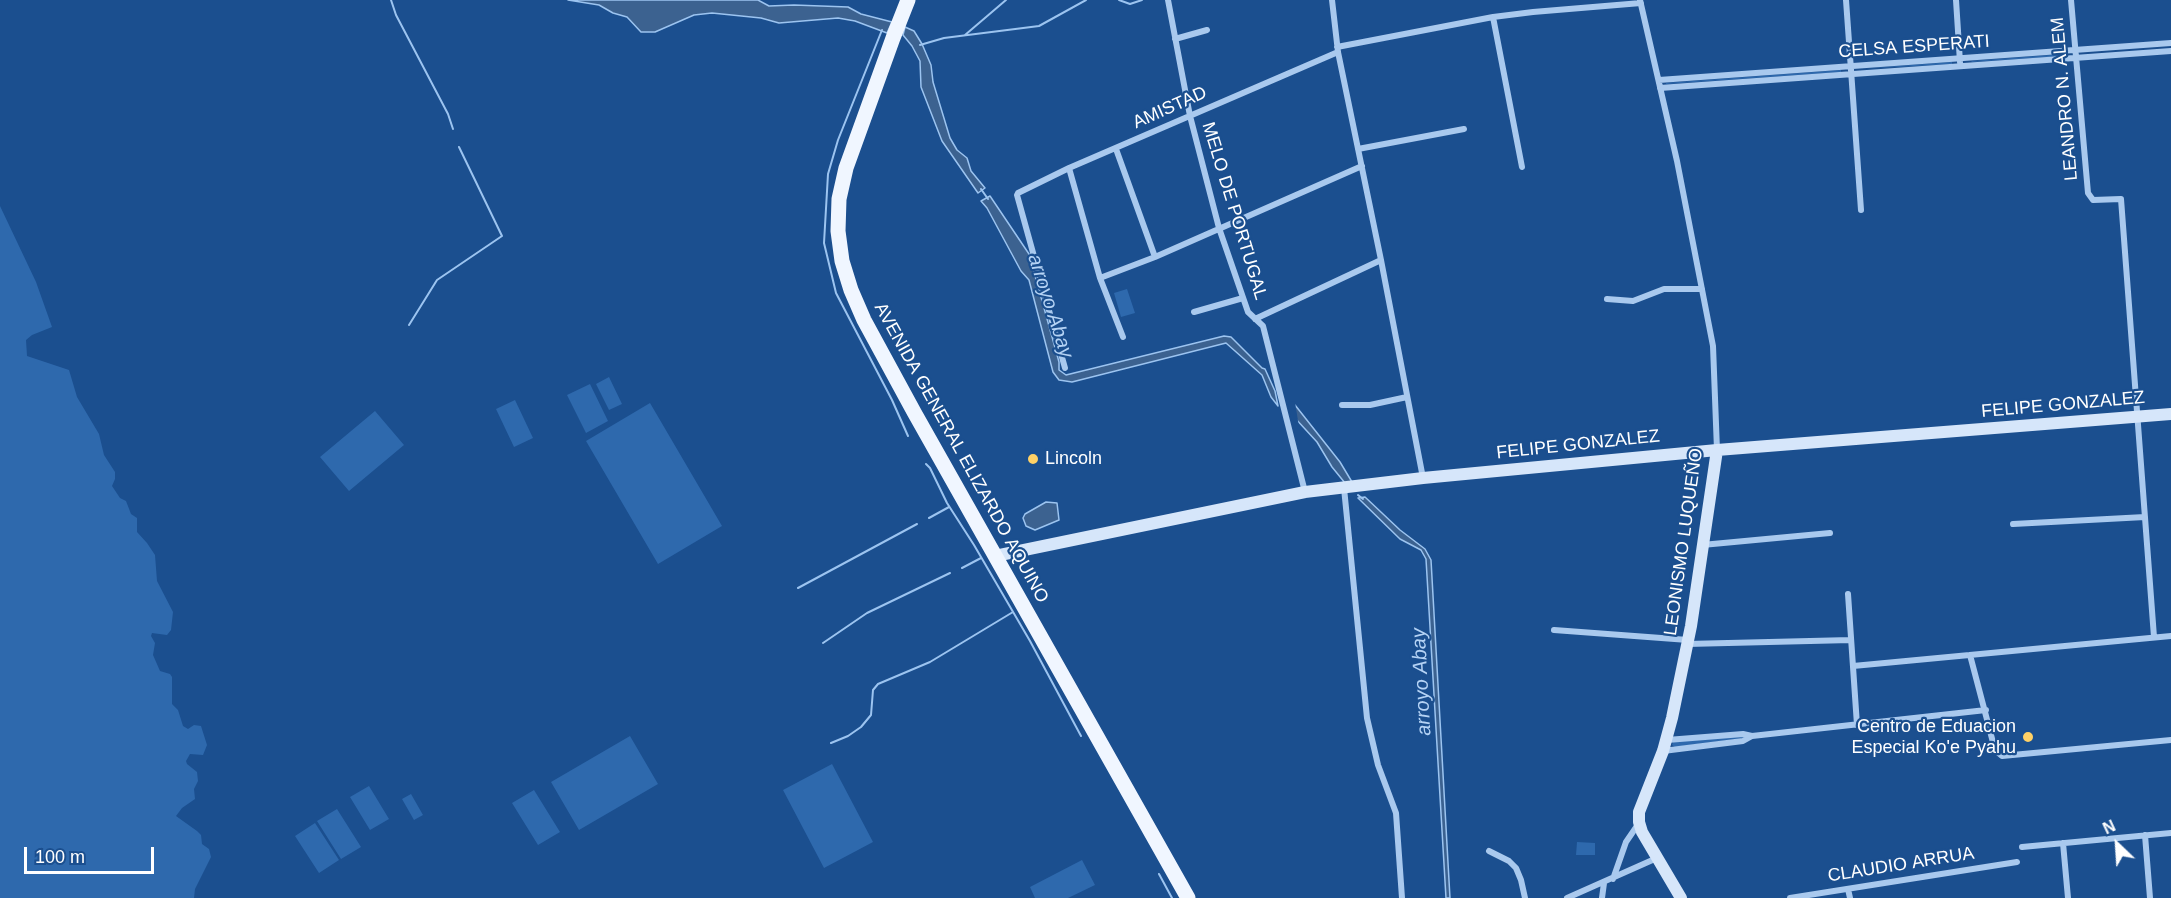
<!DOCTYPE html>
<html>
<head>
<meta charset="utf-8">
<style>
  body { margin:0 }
  #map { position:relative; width:2171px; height:898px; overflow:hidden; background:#1b4f8f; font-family:Helvetica,sans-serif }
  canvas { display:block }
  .north { position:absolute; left:2087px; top:814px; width:60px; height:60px; -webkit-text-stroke:4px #1b4f8f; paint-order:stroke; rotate:335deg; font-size:16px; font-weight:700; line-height:24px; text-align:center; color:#fff }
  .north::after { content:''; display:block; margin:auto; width:21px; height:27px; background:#fff; clip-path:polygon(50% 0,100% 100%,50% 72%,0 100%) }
  .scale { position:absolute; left:24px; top:847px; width:130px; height:27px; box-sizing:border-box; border:3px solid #fff; border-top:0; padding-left:8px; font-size:18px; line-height:21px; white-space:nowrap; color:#fff; -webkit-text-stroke:4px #1b4f8f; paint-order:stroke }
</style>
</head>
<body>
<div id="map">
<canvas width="2171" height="898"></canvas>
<div class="north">N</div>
<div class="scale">100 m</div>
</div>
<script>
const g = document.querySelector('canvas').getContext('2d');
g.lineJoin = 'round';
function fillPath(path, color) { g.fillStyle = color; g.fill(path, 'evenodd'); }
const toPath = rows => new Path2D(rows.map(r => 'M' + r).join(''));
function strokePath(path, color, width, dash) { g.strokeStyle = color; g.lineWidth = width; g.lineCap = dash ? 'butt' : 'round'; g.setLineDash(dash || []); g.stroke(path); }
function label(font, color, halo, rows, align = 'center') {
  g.font = font + ' Helvetica,sans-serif'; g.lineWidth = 4.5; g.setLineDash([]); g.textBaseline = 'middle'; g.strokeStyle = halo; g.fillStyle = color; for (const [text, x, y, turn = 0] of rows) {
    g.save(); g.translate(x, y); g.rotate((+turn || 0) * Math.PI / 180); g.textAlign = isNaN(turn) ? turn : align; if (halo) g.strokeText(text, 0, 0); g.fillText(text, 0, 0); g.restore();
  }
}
fillPath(toPath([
  [2064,54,2064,56,1971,62,1972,61],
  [1952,62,1952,64,1859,69,1860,69],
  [1841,70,1841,72,1666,84,1666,83],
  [0,206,36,282,52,327,32,335,26,340,27,356,69,370,77,397,99,434,104,455,115,472,115,479,112,486,120,498,126,501,131,514,137,518,137,532,147,543,155,555,157,581,173,612,171,630,167,635,152,633,151,636,155,643,153,655,160,671,170,674,172,677,172,704,178,710,183,726,188,729,194,725,201,726,207,745,203,755,190,754,186,761,187,764,197,772,198,781,194,789,195,799,182,808,176,816,197,831,201,835,202,844,209,849,211,857,195,889,194,898,0,898],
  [1127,289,1135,313,1121,317,1114,293],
  [609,377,622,404,609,410,596,384],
  [590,384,608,421,586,433,567,395],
  [515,400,533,438,514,447,496,409],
  [650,403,722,526,658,564,586,441],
  [375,411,404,445,349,491,320,457],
  [630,736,658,784,579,830,551,782],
  [1744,736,1744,738,1675,747,1672,745,1673,742],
  [832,764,873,842,824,868,783,790],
  [369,786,389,819,370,830,350,797],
  [534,790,560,832,538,845,512,803],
  [411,794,423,815,414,820,402,799],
  [337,809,361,847,341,859,317,821],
  [315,823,339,860,319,873,295,836],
  [1577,842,1595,843,1595,855,1576,855],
  [1082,860,1095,885,1068,898,1035,898,1030,887]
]), '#2e69ad');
const water = toPath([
  [568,0,758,0,769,6,794,5,848,7,861,14,892,22,887,33,855,21,838,18,779,23,761,18,712,13,694,15,655,32,641,32,627,17,613,13,599,5,568,0],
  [905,27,914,31,922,44,931,65,933,82,950,138,957,150,967,158,971,171,985,188,978,193,942,141,921,87,920,61,912,46,903,35,905,27],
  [990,196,1029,254,1059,362,1059,370,1066,375,1224,336,1231,337,1262,368,1265,369,1275,391,1278,406,1271,397,1262,375,1226,343,1072,382,1059,380,1053,372,1029,280,1021,271,987,208,981,201,990,196],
  [1295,405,1340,462,1352,482,1345,483,1332,467,1317,442,1294,417,1295,405],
  [1365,497,1400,530,1425,549,1431,560,1450,898,1446,898,1426,559,1421,550,1400,539,1358,498,1365,497],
  [1046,502,1057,503,1059,520,1035,530,1026,526,1023,518,1025,514,1046,502]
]);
fillPath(water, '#3c6290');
strokePath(water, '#9cc4f0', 1.5);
fillPath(toPath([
  [1290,401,1295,402,1299,427,1291,418,1288,404]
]), '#1b4f8f');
strokePath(toPath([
  [391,0,396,15,448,114,453,129],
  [1119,0,1130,4,1142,0],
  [882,30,838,140,828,174,824,243,836,293,892,400,908,436],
  [965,35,1006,0],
  [920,45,944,38,1039,26,1086,0],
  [981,189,988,199],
  [409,325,437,280,502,236,459,147],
  [926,464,930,468,947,503,974,545,1030,641,1081,736],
  [1358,495,1363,499],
  [929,518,949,507],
  [962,568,981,558],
  [798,588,917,524],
  [823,643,867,613,950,573],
  [831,743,848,736,861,727,871,715,873,690,878,684,930,662,1013,612],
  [1159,874,1172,898]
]), '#9cc4f0', 2);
strokePath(toPath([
  [1168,0,1190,116,1219,228,1248,312,1263,326,1305,492],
  [1332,0,1338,52,1381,260,1423,478],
  [1640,0,1677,161,1713,346,1717,450],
  [1846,0,1861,210],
  [1956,0,1960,62],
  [2071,0,2088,193,2093,200,2121,199,2154,637],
  [1493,17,1522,167],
  [1175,39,1207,30],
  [1337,47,1493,17,1533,12,1641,3],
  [1659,80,2171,43],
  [1660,88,2171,51],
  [1116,149,1155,257],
  [1358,149,1464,129],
  [1069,168,1100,278,1123,337],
  [1100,278,1155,257,1362,166],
  [1607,299,1633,301,1664,289,1702,289],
  [1194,312,1243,298],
  [1255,319,1381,260],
  [1065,368,1017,195,1018,193,1069,168,1338,52],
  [1342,405,1370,405,1407,397],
  [1344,488,1367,718,1378,765,1396,813,1402,898],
  [2013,524,2145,517],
  [1702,545,1830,533],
  [1848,594,1857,725],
  [1554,630,1688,640],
  [1687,644,1851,640],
  [1970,655,1995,750,2002,756,2171,740],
  [1853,666,2171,636],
  [1667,740,1743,734,1752,736],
  [1663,751,1743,741,1752,736,1986,710],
  [2145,835,2150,898],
  [2063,843,2068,898],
  [2022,847,2171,833],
  [1489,851,1509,861,1516,868,1521,880,1525,898],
  [1613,879,1626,842,1639,823],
  [1848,889,1850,898],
  [1567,898,1657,858],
  [1602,898,1604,883],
  [1790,898,2017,862]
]), '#a9c9ee', 6);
strokePath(toPath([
  [995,556,1305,492,1423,478,1717,450,2171,414],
  [1681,898,1642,832,1639,822,1639,812,1663,751,1672,718,1691,626,1717,450]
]), '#d6e6fa', 12);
strokePath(toPath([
  [908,0,893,38,846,168,839,199,838,231,842,261,851,290,864,320,914,412,1188,898]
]), '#f0f6ff', 15);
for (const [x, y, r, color] of [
  [1033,459,6,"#ffd166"],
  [2028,737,6,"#ffd166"]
]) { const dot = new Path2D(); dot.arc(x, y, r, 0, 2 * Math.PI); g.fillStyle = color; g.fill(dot); strokePath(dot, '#1b4f8f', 2); }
label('18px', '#fff', '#1b4f8f', [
  ["CELSA ESPERATI",1914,47,-4],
  ["LEANDRO N. ALEM",2065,99,-95],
  ["AMISTAD",1170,108,-24],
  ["MELO DE PORTUGAL",1234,211,73],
  ["FELIPE GONZALEZ",2063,405,-5],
  ["FELIPE GONZALEZ",1578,445,-6],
  ["AVENIDA GENERAL ELIZARDO AQUINO",961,453,61],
  ["LEONISMO LUQUEÑO",1684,542,-82],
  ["CLAUDIO ARRUA",1901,865,-9]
]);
label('18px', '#fff', '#1b4f8f', [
  ["Lincoln",1045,459],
  ["Centro de Eduacion",2016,727,"right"],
  ["Especial Ko'e Pyahu",2016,748,"right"]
], 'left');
label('italic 20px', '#b5d3f5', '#1b4f8f', [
  ["arroyo Abay",1050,306,72],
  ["arroyo Abay",1422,682,-93]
]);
</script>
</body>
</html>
